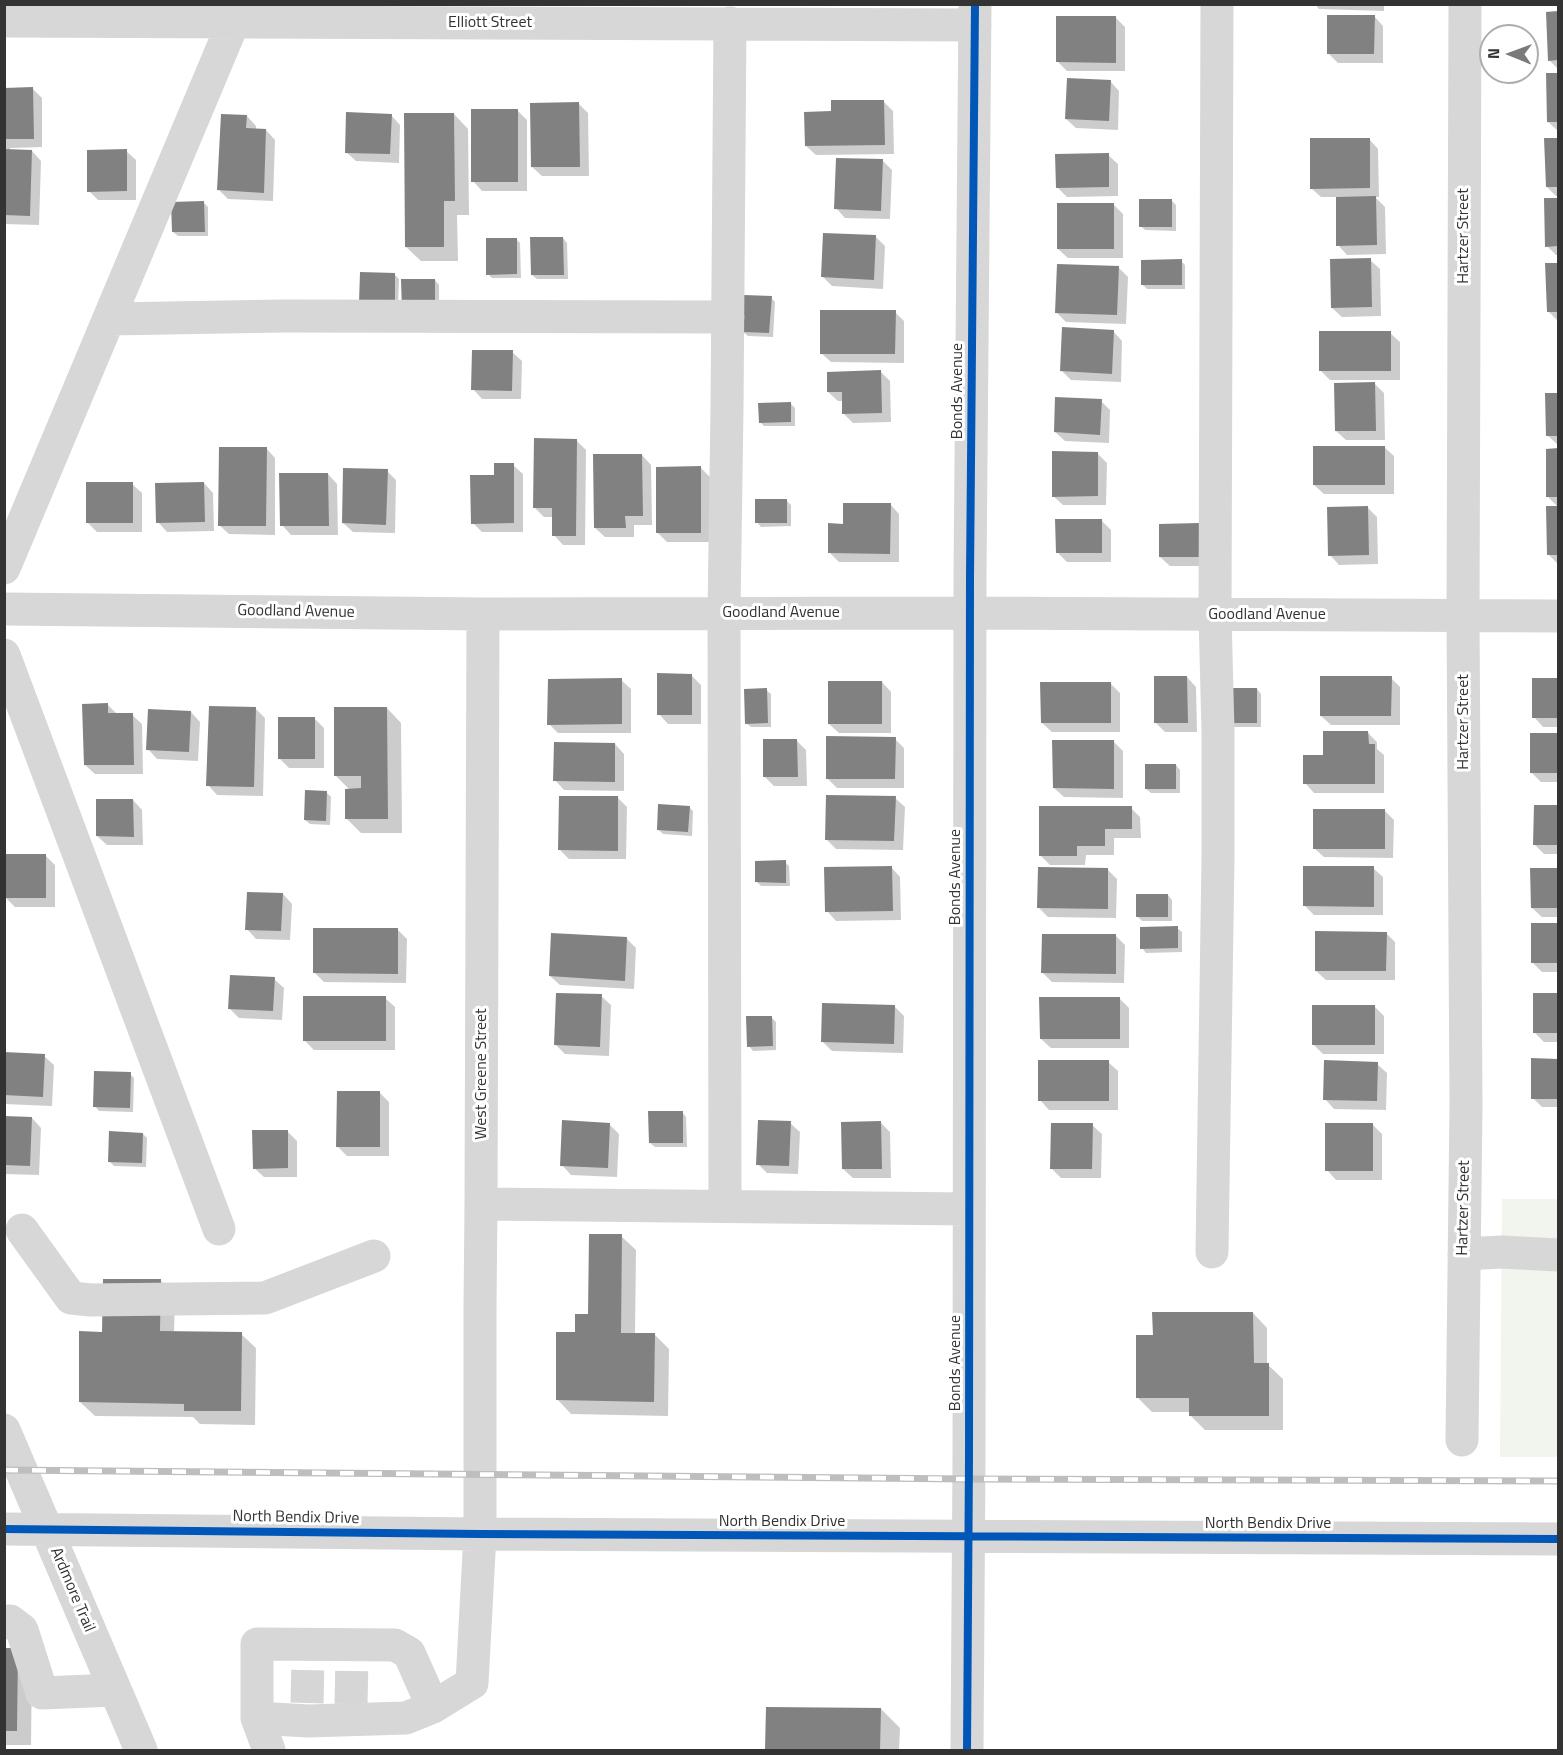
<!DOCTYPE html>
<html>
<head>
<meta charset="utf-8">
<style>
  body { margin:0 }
  #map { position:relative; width:1563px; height:1755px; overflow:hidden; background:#fff; font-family:"Titillium Web",sans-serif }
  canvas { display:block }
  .frame { position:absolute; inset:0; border:6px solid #333; pointer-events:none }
  .north { position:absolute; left:1479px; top:24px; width:60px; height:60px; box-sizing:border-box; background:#fff; border:2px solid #adadad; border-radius:50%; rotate:271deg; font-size:16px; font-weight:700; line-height:24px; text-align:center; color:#333 }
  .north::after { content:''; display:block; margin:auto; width:21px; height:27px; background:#7a7a7a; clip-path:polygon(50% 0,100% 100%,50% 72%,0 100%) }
</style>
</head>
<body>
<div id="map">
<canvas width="1563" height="1755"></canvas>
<div class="frame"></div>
<div class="north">N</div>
</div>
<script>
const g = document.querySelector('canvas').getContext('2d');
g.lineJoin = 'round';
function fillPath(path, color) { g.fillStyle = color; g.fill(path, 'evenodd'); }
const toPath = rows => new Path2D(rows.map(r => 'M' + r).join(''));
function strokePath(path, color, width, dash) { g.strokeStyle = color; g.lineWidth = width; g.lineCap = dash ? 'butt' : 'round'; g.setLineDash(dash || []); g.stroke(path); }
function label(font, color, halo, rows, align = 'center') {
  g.font = font + ' "Titillium Web",sans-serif'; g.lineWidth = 6; g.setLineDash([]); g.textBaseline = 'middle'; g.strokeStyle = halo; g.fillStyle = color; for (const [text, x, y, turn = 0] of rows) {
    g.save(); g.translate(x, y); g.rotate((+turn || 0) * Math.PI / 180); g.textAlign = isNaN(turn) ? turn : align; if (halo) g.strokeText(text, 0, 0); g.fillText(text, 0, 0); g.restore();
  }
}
fillPath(toPath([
  [1502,1199,1558,1199,1558,1457,1500,1457]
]), '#f1f5ed');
fillPath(toPath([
  [1315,4,1384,4,1384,11,1319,9],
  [1548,13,1558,13,1558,69,1549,60],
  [1374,16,1383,26,1383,63,1338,63,1328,53],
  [1116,18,1125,27,1125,71,1067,71,1058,62],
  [1547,75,1558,75,1558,131,1548,122],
  [1110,81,1119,91,1118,130,1076,128,1066,119],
  [4,89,33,89,42,98,42,147,10,148,10,150,32,151,41,161,39,225,4,224],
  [883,101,893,111,894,154,816,155,806,146,833,113],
  [579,104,588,113,589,176,542,176,532,167],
  [517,110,527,120,527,191,482,191,473,181],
  [454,114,468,129,469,215,457,215,458,261,421,261,406,247],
  [391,115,400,125,399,163,356,161,346,152],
  [247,116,256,126,256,130,266,130,275,140,273,201,228,199,219,190],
  [1369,139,1378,149,1379,197,1375,197,1385,207,1386,254,1347,255,1338,245,1337,197,1321,197,1311,188],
  [1546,140,1558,140,1558,196,1556,196,1547,187],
  [126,151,136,160,136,200,98,200,89,191],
  [1108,155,1118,164,1118,196,1067,197,1057,187],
  [882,160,892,170,890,219,845,218,836,208],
  [1546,199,1558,199,1558,255,1556,255,1547,246],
  [1172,201,1176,205,1176,231,1145,230,1141,226],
  [204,203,208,207,208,236,178,236,173,232],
  [1114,205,1123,214,1123,258,1068,258,1058,249],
  [876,237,885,246,883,289,832,286,822,276],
  [563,238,567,243,568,279,537,279,532,275],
  [516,239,520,243,521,278,492,278,488,274],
  [1370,260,1380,269,1381,316,1342,317,1332,308],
  [1181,261,1185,265,1185,289,1147,289,1142,284],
  [1547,264,1558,264,1558,321,1548,311],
  [1118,267,1128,277,1126,324,1066,322,1056,312],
  [394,274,399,279,398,306,365,305],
  [435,280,439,285,439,315,408,315],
  [771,298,775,302,773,337,748,336,743,332],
  [895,312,904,321,904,363,831,362,821,353],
  [1113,331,1122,341,1121,382,1071,380,1062,371],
  [1390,333,1400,342,1400,380,1330,380,1320,370],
  [512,352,522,361,521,399,482,399,473,389],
  [881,372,890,381,891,422,853,423,843,413,843,401,838,401,828,392],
  [1374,383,1384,393,1385,440,1346,440,1336,431],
  [1547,395,1558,395,1558,445,1548,436],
  [1101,401,1110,410,1109,443,1065,441,1055,432],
  [790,403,795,408,795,426,764,426,760,422],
  [576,440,586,450,585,545,563,545,554,535,554,517,544,517,534,507],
  [1384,447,1394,456,1394,494,1324,494,1314,485],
  [266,448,275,458,275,535,229,534,219,525],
  [1547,450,1558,450,1558,507,1548,497],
  [1097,453,1107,463,1106,505,1063,505,1053,496],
  [642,455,651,465,652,525,634,525,634,537,605,537,595,528],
  [513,465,523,474,523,532,482,532,473,523,496,476],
  [701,468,710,477,710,542,667,542,657,532],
  [387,471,396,480,395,533,353,532,343,523],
  [328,474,337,484,338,535,291,535,282,525],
  [204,483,213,493,214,531,167,532,158,522],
  [132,484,142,493,142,532,97,532,87,522],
  [786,500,791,505,791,526,761,527,757,522],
  [890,504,899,514,899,562,839,562,830,553,844,525],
  [1368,508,1377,517,1378,564,1339,565,1330,555],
  [1547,508,1558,508,1558,564,1549,555],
  [1101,520,1111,530,1111,562,1067,562,1057,552],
  [1198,525,1208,566,1170,566,1160,557],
  [691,675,701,685,701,724,668,724,659,714],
  [1187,677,1196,687,1197,732,1165,732,1156,723],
  [1391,678,1400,687,1400,725,1331,725,1321,716],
  [1534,679,1558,679,1558,727,1543,727,1534,717],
  [621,680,631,689,631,733,558,733,549,724],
  [882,682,891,692,891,733,839,733,829,724],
  [1110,683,1120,693,1120,732,1052,732,1042,723],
  [1257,689,1261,694,1261,727,1233,727,1229,723],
  [766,690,771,694,771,727,751,727,746,723],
  [108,705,118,715,132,715,142,724,143,774,95,774,85,765],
  [387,708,401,723,402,833,361,833,347,819,350,790,336,776],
  [256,709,265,718,263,796,217,795,208,785],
  [191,712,200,722,198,761,157,759,148,749],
  [314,718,324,728,324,768,289,768,280,759],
  [1368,733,1377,742,1377,749,1384,755,1384,793,1314,793,1305,783,1325,757],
  [1532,735,1558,735,1558,782,1541,782,1531,772],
  [895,739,904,748,904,788,837,788,827,778],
  [797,741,806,750,807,786,774,786,765,777],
  [1113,741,1123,751,1123,798,1064,797,1054,788],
  [615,744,624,754,624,791,564,790,555,780],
  [1176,765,1180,770,1180,793,1151,793,1146,789],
  [327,793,331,797,330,825,310,824,305,820],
  [617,797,627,807,626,859,569,859,560,850],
  [895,798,905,807,903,850,836,849,826,839],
  [133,800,142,810,143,845,107,845,97,836],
  [689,807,693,811,692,836,663,834,658,829],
  [1535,807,1558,807,1558,854,1544,854,1535,845],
  [1131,808,1140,817,1141,838,1114,838,1114,855,1086,855,1085,865,1050,865,1041,856],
  [1384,810,1394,820,1393,858,1324,857,1314,848],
  [46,856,55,865,55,907,15,907,5,897],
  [785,862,789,866,790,886,761,886,757,882],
  [891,867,900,877,901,920,836,921,827,911],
  [1373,868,1383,877,1383,915,1314,915,1304,905],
  [1107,869,1117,879,1116,918,1048,917,1039,908],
  [1532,870,1558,870,1558,917,1542,917,1532,908],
  [283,894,292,904,290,940,256,939,247,929],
  [1168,895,1172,900,1172,921,1142,921,1138,917],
  [1532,924,1558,924,1558,972,1542,972,1532,962],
  [1177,928,1182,932,1182,952,1146,953,1142,948],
  [397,929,407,939,406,983,324,982,315,973],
  [1386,933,1395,942,1395,980,1326,980,1316,971],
  [1115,935,1125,945,1124,983,1052,982,1043,973],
  [627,939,636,948,634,989,560,985,550,976],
  [274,979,284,988,282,1020,239,1018,230,1009],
  [1535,995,1558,995,1558,1042,1544,1042,1535,1033],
  [601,996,611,1005,609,1056,565,1054,556,1045],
  [385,998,395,1007,395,1050,314,1050,304,1040],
  [1119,998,1129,1008,1129,1048,1051,1048,1041,1039],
  [1374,1006,1384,1016,1384,1054,1323,1054,1314,1045],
  [895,1007,904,1016,903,1053,832,1051,823,1042],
  [771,1017,776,1022,776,1050,753,1051,749,1046],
  [4,1054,44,1056,54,1065,52,1106,4,1104],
  [1533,1060,1558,1060,1558,1107,1542,1107,1533,1098],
  [1108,1062,1118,1071,1118,1110,1049,1110,1040,1100],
  [1377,1064,1387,1073,1386,1110,1334,1109,1325,1099],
  [130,1074,134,1078,133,1112,99,1111,95,1106],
  [380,1093,389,1102,389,1156,347,1156,338,1147],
  [682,1112,686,1117,687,1147,655,1147,650,1143],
  [4,1117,32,1118,41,1128,39,1175,4,1174],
  [790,1123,800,1132,798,1174,767,1173,758,1164],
  [881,1123,890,1132,891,1178,853,1178,843,1169],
  [609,1124,619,1134,617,1177,571,1175,562,1165],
  [1372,1124,1382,1134,1382,1180,1336,1180,1327,1170],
  [1092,1125,1102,1134,1101,1178,1061,1178,1051,1168],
  [287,1131,297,1141,297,1177,264,1177,254,1168],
  [143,1134,147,1138,146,1167,114,1166,110,1162],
  [621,1236,636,1250,635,1334,655,1335,669,1349,668,1416,571,1414,557,1399,576,1333,590,1315],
  [161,1281,175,1295,174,1333,241,1334,256,1348,255,1425,200,1424,193,1417,95,1416,80,1402,104,1333],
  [1253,1313,1267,1328,1267,1364,1283,1379,1283,1430,1205,1430,1191,1416,1191,1412,1152,1412,1138,1398,1154,1336],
  [4,1650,32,1664,31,1745,4,1745],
  [767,1709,881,1709,900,1728,899,1750,767,1750]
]), '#0003');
fillPath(toPath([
  [1558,11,1558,60,1548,61,1546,12],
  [1327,15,1375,15,1374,54,1327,54],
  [1056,16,1116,16,1116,63,1056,62],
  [1546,73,1558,73,1558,122,1547,122],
  [1067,78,1111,80,1109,121,1065,119],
  [33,87,34,139,4,139,4,88],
  [831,100,884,100,885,145,805,146,804,112,831,111],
  [579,102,580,167,531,167,530,103],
  [471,109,518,109,518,182,471,182],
  [346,112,392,114,390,154,345,153],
  [404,113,454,113,455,201,444,201,444,247,405,247],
  [221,114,247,115,246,128,266,129,264,193,217,190],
  [1310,138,1370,138,1370,188,1310,189],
  [1544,138,1558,138,1558,187,1546,187],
  [4,149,32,150,30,216,4,215],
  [127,149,127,191,87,192,87,150],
  [1109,153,1109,187,1056,188,1055,154],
  [836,158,883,159,881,211,834,209],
  [1376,196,1377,245,1336,246,1336,197],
  [1544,198,1558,198,1558,246,1545,247],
  [1139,199,1172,199,1172,227,1139,227],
  [204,201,205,232,172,232,171,202],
  [1057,203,1114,203,1114,249,1057,249],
  [823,233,876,235,874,280,821,277],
  [530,237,563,237,564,275,531,275],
  [486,238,517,238,517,274,486,275],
  [1371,258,1372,307,1331,308,1330,259],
  [1182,259,1182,285,1141,285,1141,260],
  [1545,263,1558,263,1558,312,1547,312],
  [1057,264,1119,266,1117,315,1055,313],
  [360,272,395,273,395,303,359,302],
  [401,279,435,279,435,311,402,311],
  [744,295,772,296,769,333,742,332],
  [820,310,896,310,895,354,820,354],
  [1062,327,1114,330,1112,374,1060,371],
  [1319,331,1391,331,1391,371,1319,371],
  [472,350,513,350,512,391,471,390],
  [881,370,882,413,842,414,842,392,827,392,827,372],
  [1375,382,1376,431,1335,431,1334,383],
  [1545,393,1558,393,1558,436,1546,436],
  [1055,397,1102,399,1100,435,1054,432],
  [791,402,791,422,759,423,758,403],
  [534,438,577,439,576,536,552,536,552,508,533,508],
  [1313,446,1385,446,1385,485,1313,485],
  [219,447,267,447,266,526,218,526],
  [1558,448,1558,497,1546,497,1546,449],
  [1052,451,1098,452,1098,496,1052,497],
  [593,454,642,454,643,516,625,516,626,528,594,528],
  [494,463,514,463,514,523,471,524,470,475,494,475],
  [701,466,701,533,656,533,656,467],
  [343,468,388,469,386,525,342,523],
  [279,473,328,473,329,526,280,526],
  [86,482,133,482,133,523,86,523],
  [204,482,205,522,156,523,155,483],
  [755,499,787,499,787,523,755,523],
  [843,503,891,503,890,554,828,553,828,523,843,524],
  [1368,506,1369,555,1328,556,1327,507],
  [1546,506,1558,506,1558,555,1547,555],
  [1055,519,1102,519,1102,553,1056,553],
  [1199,523,1199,557,1159,557,1159,524],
  [657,673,692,674,692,715,657,715],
  [1154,676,1187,676,1188,723,1154,723],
  [1320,676,1392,676,1391,716,1320,716],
  [622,678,622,724,547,725,548,679],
  [1532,678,1558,678,1558,718,1532,718],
  [828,681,882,681,882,724,828,724],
  [1040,682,1111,682,1111,723,1041,723],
  [767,688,768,723,745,724,744,689],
  [1228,688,1257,688,1257,723,1227,723],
  [108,703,108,713,133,713,134,765,84,765,82,704],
  [209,706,256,707,254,787,206,786],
  [334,707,387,707,388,819,345,819,345,789,361,788,361,776,334,776],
  [148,709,191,711,189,752,146,750],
  [278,717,315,717,315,759,278,759],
  [1323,731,1368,731,1369,744,1375,744,1375,784,1303,784,1303,755,1323,755],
  [1530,733,1558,733,1558,773,1530,773],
  [826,736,896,737,895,779,826,779],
  [763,739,797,739,798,777,763,777],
  [1052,740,1114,740,1114,789,1053,788],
  [554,742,615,743,615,782,553,781],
  [1145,764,1176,764,1176,789,1145,789],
  [305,790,327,791,326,821,304,820],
  [826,795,896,796,894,841,825,840],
  [559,796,618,796,618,851,558,850],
  [96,799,133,799,134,837,96,836],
  [658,804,690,806,688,832,657,830],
  [1534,805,1558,805,1558,845,1533,845],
  [1039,806,1132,806,1132,829,1105,829,1105,846,1077,846,1077,856,1039,856],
  [1313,809,1385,809,1385,849,1313,849],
  [4,854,46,854,46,898,4,898],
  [786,860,786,883,755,882,755,861],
  [892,866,893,911,825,912,824,867],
  [1303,866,1374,866,1374,907,1303,906],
  [1038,867,1108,868,1108,909,1037,908],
  [1530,868,1558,868,1558,908,1531,908],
  [247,892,283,893,281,931,245,930],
  [1136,894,1168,894,1168,917,1136,917],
  [1531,923,1558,923,1558,963,1531,963],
  [1178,926,1178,948,1140,949,1140,927],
  [313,928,398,928,398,974,313,973],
  [1315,931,1387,932,1386,971,1315,971],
  [551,933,627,937,625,981,549,976],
  [1042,934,1116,934,1116,974,1041,973],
  [230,975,275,977,273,1011,228,1009],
  [556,993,602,994,600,1047,554,1045],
  [1533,993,1558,993,1558,1033,1533,1033],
  [303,996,386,996,386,1041,303,1041],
  [1039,997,1120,997,1120,1039,1040,1039],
  [822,1003,895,1005,894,1044,821,1042],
  [1312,1005,1375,1005,1375,1045,1312,1045],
  [746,1016,772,1016,773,1046,747,1047],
  [4,1052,45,1054,43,1097,4,1095],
  [1531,1058,1558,1059,1558,1099,1531,1099],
  [1038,1060,1109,1060,1109,1101,1038,1101],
  [1324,1060,1378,1062,1377,1101,1323,1100],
  [94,1071,131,1072,130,1108,93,1107],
  [337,1091,380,1091,380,1147,336,1147],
  [648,1111,683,1111,683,1143,649,1143],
  [4,1116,32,1117,30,1166,4,1165],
  [562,1120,610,1123,608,1168,560,1166],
  [758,1120,791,1121,789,1166,756,1165],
  [881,1121,882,1169,842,1169,841,1122],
  [1051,1123,1093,1123,1092,1169,1050,1169],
  [1325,1123,1373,1123,1373,1171,1325,1171],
  [252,1130,288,1130,288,1168,253,1169],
  [109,1131,143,1133,142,1163,108,1162],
  [589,1234,622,1234,621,1333,655,1333,654,1402,556,1400,556,1332,575,1332,575,1314,588,1314],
  [103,1279,161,1279,160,1331,242,1332,241,1411,184,1411,184,1404,79,1402,79,1331,102,1332],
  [1152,1312,1253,1312,1254,1363,1269,1363,1269,1416,1189,1416,1189,1398,1136,1398,1136,1335,1153,1335],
  [4,1648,18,1648,17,1731,4,1731],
  [766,1707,881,1708,880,1750,765,1750]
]), '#818181');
strokePath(toPath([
  [307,1703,308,1660],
  [351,1704,352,1658]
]), '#d6d6d6', 33, [33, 16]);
strokePath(toPath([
  [4,21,975,25],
  [110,319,283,316,728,317],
  [4,568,241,4],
  [4,609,483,614,970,613,1558,616],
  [4,655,219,1229],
  [481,1204,969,1209],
  [725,1206,724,613,727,408,730,23],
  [22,1230,71,1298,91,1300,265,1298,374,1256],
  [1212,1252,1218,858,1218,732,1215,614,1217,4],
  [1464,1254,1502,1252,1558,1255],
  [4,1430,141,1750],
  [1462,1440,1466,1105,1463,616,1465,4],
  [4,1529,480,1534,1558,1539],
  [4,1621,10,1621,22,1630,42,1693,115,1690],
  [433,1707,472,1683,480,1534,480,1307,481,1204,483,614],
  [257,1718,308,1721,406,1718,433,1707,409,1653,395,1645,257,1644,257,1718,269,1750],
  [967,1750,969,1459,970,575,975,4]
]), '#d7d7d7', 33);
const rail = toPath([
  [4,1470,969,1479,1558,1481]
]);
strokePath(rail, '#bebebe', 7);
strokePath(rail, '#fff', 4.5, [14]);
strokePath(toPath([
  [4,1529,480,1534,1558,1539],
  [967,1750,969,1459,970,575,975,4]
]), '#0057b8', 8);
label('16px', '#333', '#fff', [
  ["Elliott Street",490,23],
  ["Hartzer Street",1464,236,-90],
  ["Bonds Avenue",958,391,-90],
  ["Goodland Avenue",296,612,1],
  ["Goodland Avenue",781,613],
  ["Goodland Avenue",1267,615],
  ["Hartzer Street",1464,722,-90],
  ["Bonds Avenue",956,877,-90],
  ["West Greene Street",482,1074,-90],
  ["Hartzer Street",1464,1208,-89],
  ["Bonds Avenue",956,1363,-90],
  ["North Bendix Drive",296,1518,1],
  ["North Bendix Drive",782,1522],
  ["North Bendix Drive",1268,1524],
  ["Ardmore Trail",72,1590,67]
]);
</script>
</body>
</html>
